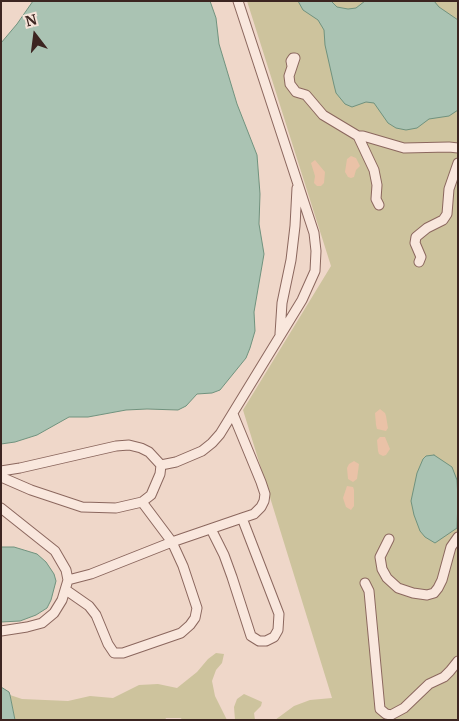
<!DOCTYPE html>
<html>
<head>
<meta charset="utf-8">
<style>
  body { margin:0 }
  #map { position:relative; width:459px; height:721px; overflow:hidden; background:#efd7c9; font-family:Merriweather,serif }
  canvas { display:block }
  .frame { position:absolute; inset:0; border:2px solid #3c2521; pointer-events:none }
  .north { position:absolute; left:10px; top:10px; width:50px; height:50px; -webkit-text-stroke:4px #f6e4d9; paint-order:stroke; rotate:345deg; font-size:14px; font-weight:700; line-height:20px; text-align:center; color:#3c2521 }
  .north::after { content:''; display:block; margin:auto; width:18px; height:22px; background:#3c2521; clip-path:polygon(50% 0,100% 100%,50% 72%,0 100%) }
</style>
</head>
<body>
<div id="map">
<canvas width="459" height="721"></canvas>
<div class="frame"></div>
<div class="north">N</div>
</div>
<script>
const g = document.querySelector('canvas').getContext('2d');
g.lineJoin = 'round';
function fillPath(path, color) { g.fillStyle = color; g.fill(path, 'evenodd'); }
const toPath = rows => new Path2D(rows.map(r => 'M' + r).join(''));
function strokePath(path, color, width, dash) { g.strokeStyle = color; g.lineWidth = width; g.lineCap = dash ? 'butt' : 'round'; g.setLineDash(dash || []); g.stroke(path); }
fillPath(toPath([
  [247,1,458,1,458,720,275,720,294,706,310,700,332,698,243,410,331,266],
  [216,653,224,654,222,663,216,670,212,681,215,696,227,720,182,720,181,718,166,718,165,720,15,720,10,695,22,699,68,701,90,696,113,698,139,685,158,684,177,688,197,672,208,659],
  [244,694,262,702,261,706,254,713,255,720,235,720,234,707,237,699]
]), '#cdc39d');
fillPath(toPath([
  [351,156,356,158,360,166,356,170,354,177,351,178,348,177,345,172,347,159],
  [315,160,325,172,324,183,321,186,317,186,314,183,315,176,311,163],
  [380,409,385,413,386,416,388,428,386,431,377,429,376,425,375,413],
  [380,437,385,437,390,449,386,455,383,456,379,454,378,451,377,440],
  [354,461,359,464,357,479,353,482,348,479,347,468,349,464],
  [347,486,353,487,354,490,354,506,351,510,346,507,343,498]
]), '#eac2a7');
const water = toPath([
  [33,1,210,1,216,18,219,44,237,104,257,155,260,194,259,224,264,254,254,312,255,331,250,348,246,358,220,390,212,393,197,394,186,406,178,410,147,409,126,410,88,417,69,417,37,435,15,442,1,444,1,43,17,24,33,1],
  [298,1,331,1,337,7,348,9,356,8,365,1,434,1,439,7,458,20,458,110,449,116,429,119,417,128,406,130,396,128,388,123,374,103,366,102,352,107,345,104,336,93,334,85,325,45,324,30,318,20,303,10,298,1],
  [434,455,452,467,457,480,458,499,457,528,435,543,425,537,420,531,414,515,411,501,417,473,423,459,426,456,434,455],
  [1,547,14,547,37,554,46,562,54,574,56,581,51,600,47,608,36,615,20,621,1,622,1,547],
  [1,687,9,692,10,695,15,720,1,720,1,687]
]);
fillPath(water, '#aac3b3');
strokePath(water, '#70927e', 1);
const minor = toPath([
  [292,66,291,61,293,58,295,58,289,76,290,84,296,92,306,95,323,115,358,136,374,170,377,185,376,199,379,205],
  [358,136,363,136,404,148,449,147,458,148],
  [419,262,421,257,415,243,416,237,427,228,443,220,447,214,449,189,458,163],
  [280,334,282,303,291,260,295,226,297,188],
  [161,465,176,462,202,451,212,443,220,434,302,300,315,271,316,251,314,233,238,1],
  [1,471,20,468,116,446,129,445,141,448,149,452,161,465,160,474,151,495,142,502,116,508,82,507,31,490,1,477],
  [1,508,55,551,66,570,68,580,62,600,54,613,42,623,27,627,1,631],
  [211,529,224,555,232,577,251,636,259,641,266,641,274,637,278,630,279,614,242,518],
  [389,539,380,557,382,569,387,578,398,588,413,593,427,595,434,593,438,588,442,580,451,547,458,537],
  [68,580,91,574,172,542,242,518,254,514,261,507,264,501,265,494,261,482,233,414],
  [365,583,369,591,380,709,386,714,391,715,404,708,429,684,444,677,450,671,458,661],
  [66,590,89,606,96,615,108,644,114,653,123,653,181,633,190,625,195,618,197,608,183,566,172,542,142,502]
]);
strokePath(minor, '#8b675e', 11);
strokePath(minor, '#f9e7dd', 9);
</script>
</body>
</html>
